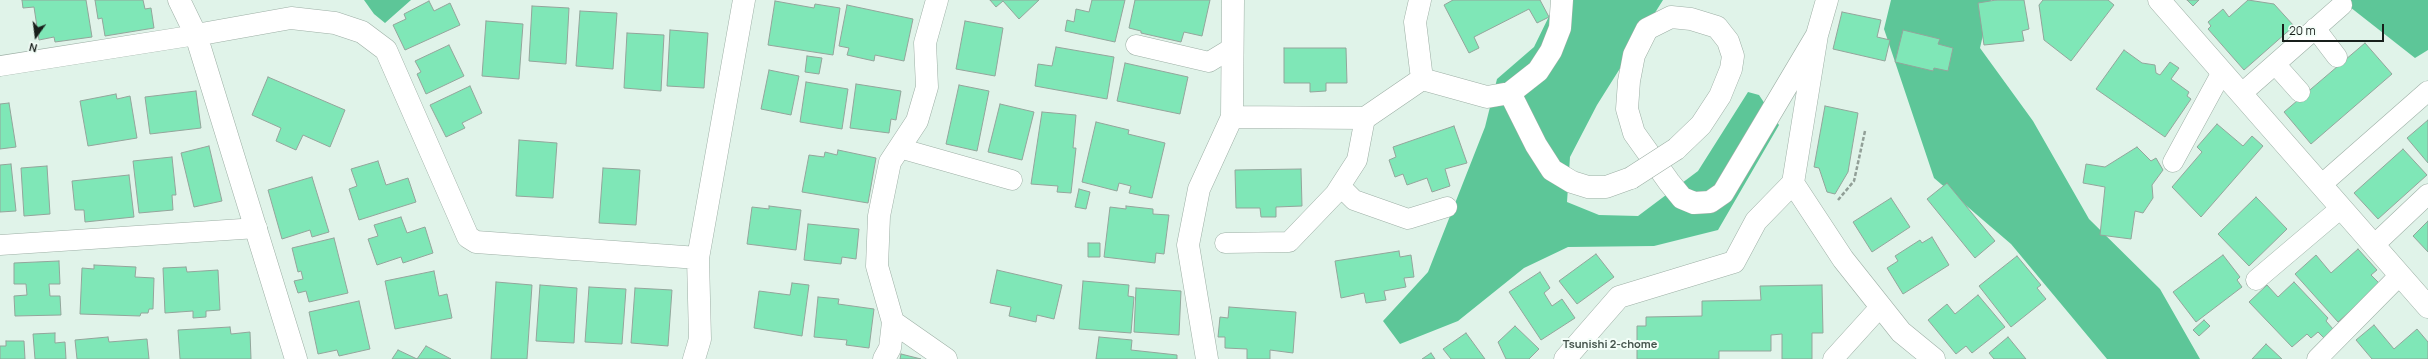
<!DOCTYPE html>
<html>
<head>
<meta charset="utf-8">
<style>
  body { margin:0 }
  #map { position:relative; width:2428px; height:359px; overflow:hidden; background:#e0f3e9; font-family:Manrope,sans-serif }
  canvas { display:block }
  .north { position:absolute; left:16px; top:16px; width:40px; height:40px; -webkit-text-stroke:3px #f3fef8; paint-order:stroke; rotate:194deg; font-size:11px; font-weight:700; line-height:16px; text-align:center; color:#181f1b }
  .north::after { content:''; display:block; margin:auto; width:14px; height:18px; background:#181f1b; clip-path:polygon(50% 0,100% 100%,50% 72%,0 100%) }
  .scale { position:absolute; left:2282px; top:24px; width:102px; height:18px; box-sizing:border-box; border:2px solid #181f1b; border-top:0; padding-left:5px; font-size:12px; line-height:14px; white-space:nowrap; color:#181f1b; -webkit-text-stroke:3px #f3fef8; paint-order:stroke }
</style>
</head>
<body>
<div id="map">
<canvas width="2428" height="359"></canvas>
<div class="north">N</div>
<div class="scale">20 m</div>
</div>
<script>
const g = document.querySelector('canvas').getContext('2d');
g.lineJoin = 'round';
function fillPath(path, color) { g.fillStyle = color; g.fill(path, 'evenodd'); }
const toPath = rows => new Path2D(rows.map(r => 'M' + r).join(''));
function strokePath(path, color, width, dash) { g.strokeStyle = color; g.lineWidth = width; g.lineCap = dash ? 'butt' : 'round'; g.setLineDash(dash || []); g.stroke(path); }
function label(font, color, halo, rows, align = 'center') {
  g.font = font + ' Manrope,sans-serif'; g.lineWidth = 4; g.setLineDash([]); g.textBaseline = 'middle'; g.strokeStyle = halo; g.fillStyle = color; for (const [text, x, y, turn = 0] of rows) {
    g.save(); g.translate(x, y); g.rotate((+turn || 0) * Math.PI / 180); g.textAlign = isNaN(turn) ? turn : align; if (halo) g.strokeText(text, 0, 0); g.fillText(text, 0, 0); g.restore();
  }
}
fillPath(toPath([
  [364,0,411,0,385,23,374,14],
  [1557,0,1663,0,1597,105,1570,157,1567,202,1599,215,1638,216,1698,171,1748,92,1759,95,1779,125,1718,230,1654,246,1568,247,1524,268,1458,321,1400,344,1383,321,1428,272,1485,127,1497,79,1534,47],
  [1891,0,1991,0,1980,48,2033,121,2089,219,2160,289,2200,359,2107,359,2011,244,1934,178,1884,29],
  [2341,0,2428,0,2428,50,2415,58]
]), '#5dc698');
const building = toPath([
  [22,0,86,0,92,37,55,42,54,37,39,40,34,7,23,8,22,0],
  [95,0,143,0,145,9,151,8,154,28,105,36,102,18,98,19,95,0],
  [990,0,1039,0,1019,19,1003,1,996,7,990,0],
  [1092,0,1125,0,1115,42,1065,31,1067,20,1074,22,1076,9,1089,12,1092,0],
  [1135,0,1210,0,1202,36,1184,32,1181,42,1141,33,1141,31,1129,28,1135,0],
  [1453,0,1540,0,1549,17,1537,23,1529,9,1474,37,1479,48,1469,53,1444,5,1453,0],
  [1996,0,2024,0,2029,29,2022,31,2024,41,1984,45,1978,3,1996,0],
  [2043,0,2108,0,2114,5,2071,61,2044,40,2039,5,2043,0],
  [2187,0,2199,0,2193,6,2187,0],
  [2248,0,2274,4,2294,26,2244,70,2208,29,2211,26,2208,22,2223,9,2229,17,2248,0],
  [429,1,434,11,450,3,460,25,405,50,393,25,406,19,404,14,429,1],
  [775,1,814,8,815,4,840,8,833,55,768,45,775,1],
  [847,5,913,19,904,61,875,55,874,61,847,55,849,48,839,46,847,5],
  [532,6,569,8,566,64,529,61,532,6],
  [580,11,617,13,613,69,576,66,580,11],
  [1842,12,1881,20,1877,37,1890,40,1885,61,1833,49,1842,12],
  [486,21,523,24,519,79,482,76,486,21],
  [965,21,1003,28,995,76,956,69,965,21],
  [670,30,708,33,704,88,667,86,670,30],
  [1903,30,1940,39,1938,44,1953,48,1948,71,1934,68,1933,71,1895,62,1903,30],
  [627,33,664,35,661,91,624,88,627,33],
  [2365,43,2392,74,2311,144,2284,112,2365,43],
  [449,45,464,76,426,94,417,74,421,72,415,61,449,45],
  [1056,47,1114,57,1107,99,1035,86,1038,64,1052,66,1056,47],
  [1284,48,1346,48,1347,83,1326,83,1326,91,1310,92,1310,83,1284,83,1284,48],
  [2124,50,2142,63,2155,65,2156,73,2160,75,2170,62,2179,68,2171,79,2189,92,2187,96,2191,99,2165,137,2096,89,2124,50],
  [807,56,822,58,819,74,805,72,807,56],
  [1125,63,1188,77,1180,114,1117,101,1125,63],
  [769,70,799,76,791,115,761,109,769,70],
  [268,77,345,110,330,147,303,135,296,150,276,141,281,128,252,115,268,77],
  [806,82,848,89,842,129,800,122,806,82],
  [856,84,901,91,896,120,891,119,889,133,850,128,856,84],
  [959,85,989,91,977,151,946,144,959,85],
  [470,86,482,113,462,123,465,128,446,137,430,105,470,86],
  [196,91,201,128,150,134,145,97,196,91],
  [116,94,117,99,130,96,137,138,88,146,80,101,116,94],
  [9,103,16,147,0,149,0,104,9,103],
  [1000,104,1034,112,1022,160,988,152,1000,104],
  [1825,106,1858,113,1848,172,1835,194,1827,192,1819,168,1814,167,1825,106],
  [1042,112,1076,115,1073,148,1076,148,1071,193,1057,192,1058,186,1031,184,1042,112],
  [2428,120,2428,163,2407,138,2428,120],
  [1096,122,1129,130,1128,134,1165,143,1152,198,1129,193,1131,186,1119,183,1117,191,1082,182,1096,122],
  [2217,124,2243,146,2252,136,2263,146,2201,217,2172,187,2202,152,2197,147,2217,124],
  [1454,126,1467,163,1445,169,1450,186,1432,192,1427,178,1407,185,1403,174,1395,177,1389,160,1396,157,1393,147,1454,126],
  [519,140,557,143,553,198,516,196,519,140],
  [209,146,222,201,194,207,181,153,209,146],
  [2137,147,2151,161,2156,158,2163,170,2152,185,2153,198,2143,213,2135,211,2131,239,2100,235,2105,187,2083,183,2086,164,2105,167,2137,147],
  [2403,149,2427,175,2378,219,2354,193,2403,149],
  [838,150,876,158,868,203,802,192,809,155,824,157,825,152,837,155,838,150],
  [172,157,176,195,172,195,173,210,139,213,133,161,172,157],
  [378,161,386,185,408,178,416,202,359,220,349,189,357,186,351,169,378,161],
  [11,164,16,211,0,212,0,165,11,164],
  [47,166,50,214,24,216,21,168,47,166],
  [603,168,640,170,636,225,599,223,603,168],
  [1301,169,1302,206,1276,207,1276,217,1261,217,1260,208,1236,208,1235,170,1301,169],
  [129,175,134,217,85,222,84,210,75,210,72,181,129,175],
  [312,177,329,232,312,237,310,230,282,239,268,190,312,177],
  [1947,183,1995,241,1975,258,1927,199,1947,183],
  [1079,189,1090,192,1086,209,1075,207,1079,189],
  [2256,197,2287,229,2249,266,2218,234,2256,197],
  [1891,198,1910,227,1872,252,1853,222,1891,198],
  [769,206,801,210,796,250,747,244,752,207,769,209,769,206],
  [1126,206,1153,209,1153,214,1169,215,1164,254,1156,253,1155,263,1104,257,1110,207,1126,209,1126,206],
  [401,217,407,233,425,227,433,253,403,263,401,257,377,265,368,239,378,236,374,225,401,217],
  [2428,221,2428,252,2413,236,2428,221],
  [808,224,859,229,856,259,842,257,841,264,804,260,808,224],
  [1932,237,1949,265,1903,294,1887,268,1898,261,1895,256,1920,240,1922,243,1932,237],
  [334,238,348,293,309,302,306,291,298,293,294,281,303,279,301,271,298,272,292,248,334,238],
  [1088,243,1100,243,1100,257,1088,257,1088,243],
  [2358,249,2377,270,2371,275,2380,284,2338,322,2295,274,2316,255,2331,273,2358,249],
  [1399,251,1400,257,1411,255,1414,277,1404,278,1406,287,1384,291,1386,300,1366,303,1364,293,1341,298,1335,261,1399,251],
  [1596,254,1614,277,1577,304,1559,281,1596,254],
  [2223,255,2240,277,2237,280,2242,287,2196,322,2173,292,2223,255],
  [2017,256,2041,285,2037,288,2046,299,2011,327,1979,286,2017,256],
  [59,261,60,284,49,284,50,296,60,296,61,315,15,316,14,296,27,295,26,284,14,284,14,263,59,261],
  [94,265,136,267,135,277,154,278,153,309,149,309,148,313,141,313,140,316,80,314,82,268,94,269,94,265],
  [186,267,187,272,218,270,220,310,206,311,206,317,193,318,193,311,165,313,163,268,186,267],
  [997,270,1062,285,1054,319,1037,315,1036,322,1009,316,1011,307,990,303,997,270],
  [434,271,439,296,447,294,452,318,395,329,385,281,434,271],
  [1540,272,1550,288,1544,293,1552,306,1562,299,1575,318,1541,340,1509,292,1540,272],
  [1083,281,1129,285,1128,296,1134,297,1131,333,1079,329,1083,281],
  [496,282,532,285,527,359,491,359,496,282],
  [2294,282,2328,318,2326,321,2333,329,2324,338,2318,332,2311,338,2307,334,2292,347,2249,302,2267,285,2278,297,2294,282],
  [792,283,809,285,802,336,754,328,759,291,790,295,792,283],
  [540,285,577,288,574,343,536,341,540,285],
  [1822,285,1823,333,1812,333,1812,359,1782,359,1782,334,1771,335,1771,351,1719,351,1719,359,1637,359,1637,326,1646,326,1646,317,1702,316,1702,301,1761,300,1760,286,1822,285],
  [589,287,626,289,622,344,585,342,589,287],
  [635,288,672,290,668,346,631,343,635,288],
  [1136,288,1181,291,1179,335,1134,332,1136,288],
  [1978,295,2005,327,1972,353,1966,346,1956,354,1928,320,1947,304,1955,314,1978,295],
  [818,297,839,299,838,304,874,309,869,348,846,345,847,340,814,337,818,297],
  [359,301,370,349,339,356,337,350,318,354,309,312,359,301],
  [1229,307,1296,312,1293,353,1270,350,1270,359,1247,359,1247,349,1225,348,1225,337,1218,337,1220,317,1228,318,1229,307],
  [2204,320,2210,326,2199,336,2193,330,2204,320],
  [2374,325,2394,349,2417,329,2428,342,2428,359,2372,359,2356,340,2374,325],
  [1515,326,1539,349,1529,359,1506,359,1498,342,1515,326],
  [230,327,231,334,250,332,251,359,180,359,178,330,230,327],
  [55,333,55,343,65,342,66,359,35,359,33,334,55,333],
  [1466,333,1485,359,1451,359,1443,349,1466,333],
  [108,337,109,342,147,339,149,359,77,359,75,340,108,337],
  [1099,337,1132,340,1131,350,1177,355,1177,359,1096,359,1099,337],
  [2008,337,2026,359,1994,359,1989,353,2008,337],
  [6,341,24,341,25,359,0,359,0,346,6,346,6,341],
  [2266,344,2282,359,2252,359,2266,344],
  [426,346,451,359,417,359,426,346],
  [398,350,417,359,392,359,398,350],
  [1431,353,1435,359,1422,359,1431,353],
  [901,354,921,359,900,359,901,354]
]);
fillPath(building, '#7fe7b7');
strokePath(building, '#93a59b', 1);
const lane = toPath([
  [2315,28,2337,57],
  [1136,45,1209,62,1232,48],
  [2275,64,2300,92],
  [0,66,196,35],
  [2241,94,2342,5],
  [899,148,1012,180],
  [2173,162,2222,72],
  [2321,185,2428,91],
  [1340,186,1354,200,1408,219,1447,207],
  [1225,243,1289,242,1335,194,1357,160,1365,118],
  [0,245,257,228],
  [2374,245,2428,194],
  [2256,280,2341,208],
  [1833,359,1881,306],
  [2317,359,2400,275]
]);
const street = toPath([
  [179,0,196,35,296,359],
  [1420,0,1415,22,1422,79],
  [2159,0,2428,307],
  [196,35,291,18,335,23,362,32,386,50,468,237,476,242,698,258],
  [1510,93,1538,71,1551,51,1560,28,1562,0],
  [1232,117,1365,118,1422,79,1487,97,1510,93,1536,145,1552,170,1572,182,1588,187,1606,187,1631,178],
  [1676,149,1701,125,1720,96,1731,69,1733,56,1728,41,1717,27,1691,19,1671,17,1647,29,1634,55,1629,81,1627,109,1634,133,1669,182,1682,198,1694,203,1710,202,1723,193,1817,35],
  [1793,183,1843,259,1901,332,1934,359],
  [893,322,946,359],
  [694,359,700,339,698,258,744,0],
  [884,359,890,348,893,322,877,266,879,216,890,162,917,121,927,87,925,43,937,0],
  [1207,359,1188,245,1199,189,1232,117,1233,0],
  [1565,359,1619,297,1734,262,1756,221,1793,183,1817,35,1827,0]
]);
strokePath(lane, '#9dafa5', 21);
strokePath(street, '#9dafa5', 23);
strokePath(toPath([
  [1838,200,1854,181,1865,131]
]), '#919f97', 2.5, [4, 2]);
strokePath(lane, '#fff', 20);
strokePath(street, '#fff', 22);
const streetBridge = toPath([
  [1631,178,1676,149]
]);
strokePath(streetBridge, '#9dafa5', 23, []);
strokePath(streetBridge, '#fff', 22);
label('bold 11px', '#44544c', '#f3fef8', [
  ["Tsunishi 2-chome",1610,345]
]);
</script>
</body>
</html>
